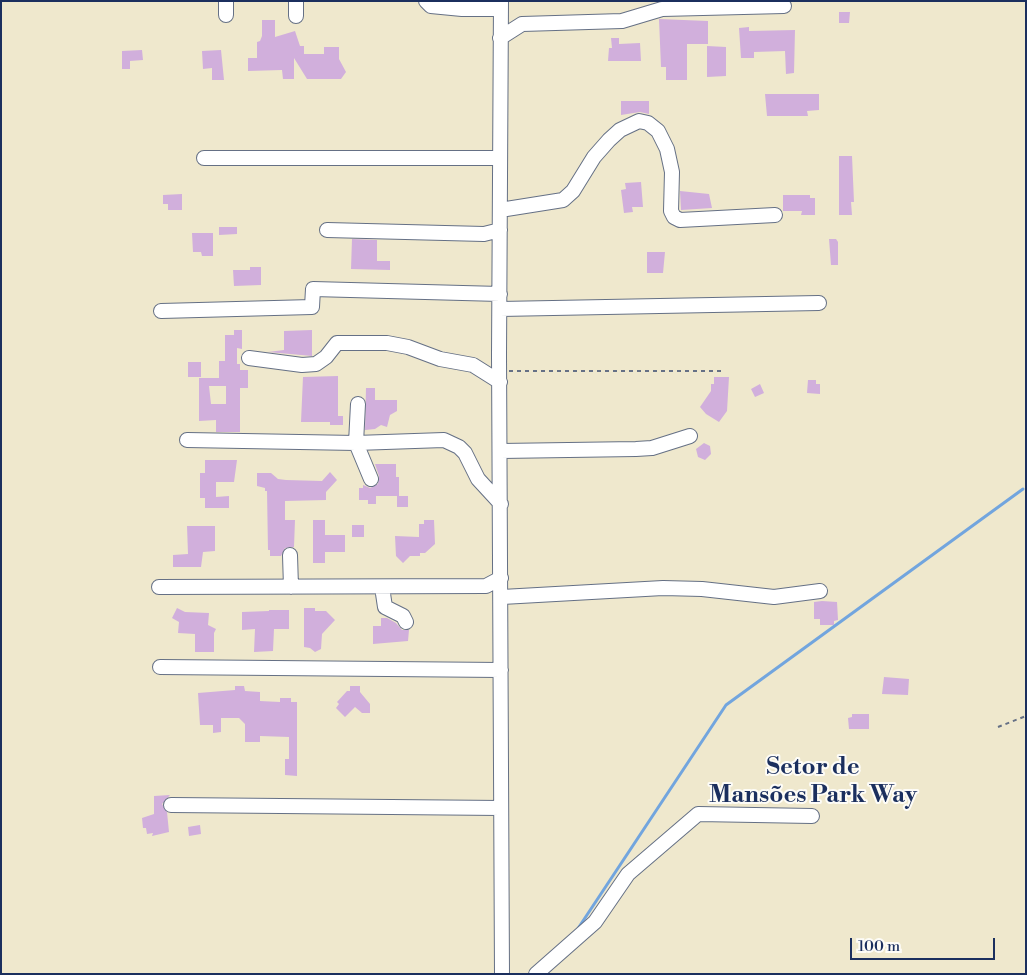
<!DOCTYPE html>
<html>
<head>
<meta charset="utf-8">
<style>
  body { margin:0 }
  #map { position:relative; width:1027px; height:975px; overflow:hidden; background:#efe8cd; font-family:"Libre Bodoni",serif }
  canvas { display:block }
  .frame { position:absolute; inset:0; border:2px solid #1b2f5e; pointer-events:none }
  .scale { position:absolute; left:850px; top:938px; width:145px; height:22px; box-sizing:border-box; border:2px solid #1b2f5e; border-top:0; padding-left:6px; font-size:15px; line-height:18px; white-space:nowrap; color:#1b2f5e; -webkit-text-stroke:4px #fdfcf7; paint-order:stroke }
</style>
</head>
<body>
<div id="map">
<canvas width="1027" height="975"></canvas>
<div class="frame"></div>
<div class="scale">100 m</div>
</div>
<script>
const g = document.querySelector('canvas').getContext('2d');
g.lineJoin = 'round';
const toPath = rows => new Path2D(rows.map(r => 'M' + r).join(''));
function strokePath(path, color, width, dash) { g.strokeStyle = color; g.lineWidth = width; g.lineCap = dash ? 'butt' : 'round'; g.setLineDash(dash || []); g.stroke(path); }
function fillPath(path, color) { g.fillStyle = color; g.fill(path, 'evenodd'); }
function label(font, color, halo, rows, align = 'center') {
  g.font = font + ' "Libre Bodoni",serif'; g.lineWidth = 4; g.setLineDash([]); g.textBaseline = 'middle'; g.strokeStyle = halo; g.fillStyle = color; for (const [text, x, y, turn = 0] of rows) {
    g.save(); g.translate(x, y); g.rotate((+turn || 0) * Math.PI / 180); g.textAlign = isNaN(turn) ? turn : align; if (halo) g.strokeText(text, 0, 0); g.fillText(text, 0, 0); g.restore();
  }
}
strokePath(toPath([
  [577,930,726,705,1023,489]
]), '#72a5de', 3);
fillPath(toPath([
  [839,12,850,12,849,23,839,23],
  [659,19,708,21,708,44,687,44,687,80,666,80,666,67,661,67],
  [262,20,275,20,275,37,295,31,300,46,304,46,304,54,324,54,324,47,339,47,339,59,346,72,341,79,307,79,294,58,294,79,283,79,282,70,248,71,248,58,257,58,257,42,260,41,262,36],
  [749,27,749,31,795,30,794,73,786,74,785,51,754,52,754,58,741,58,739,28],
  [611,38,619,38,619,44,640,43,641,61,608,61,609,48,612,48],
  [707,46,726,47,726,76,707,77],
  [142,50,143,60,130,61,130,69,122,69,122,51],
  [221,50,224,80,212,80,212,68,203,69,202,51],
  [765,94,819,94,819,110,807,111,808,116,767,116],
  [621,101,649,101,649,114,640,112,621,115],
  [839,156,852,156,854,202,851,202,852,215,839,215],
  [641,182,643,207,632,207,633,212,624,213,621,190,626,189,625,183],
  [680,191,709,194,712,208,681,210],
  [182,194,182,210,168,210,168,204,163,204,163,195],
  [783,195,810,195,810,198,815,198,815,215,801,215,802,211,783,211],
  [219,227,237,227,237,234,219,235],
  [192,233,213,233,213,256,202,256,201,252,193,252],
  [352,239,377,240,377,261,390,261,390,270,351,269],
  [829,239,836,239,838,242,838,265,831,265],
  [647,252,665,252,663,273,647,273],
  [250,267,261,267,261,285,234,286,233,270,250,270],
  [234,330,242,330,242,349,237,348,237,364,240,364,240,370,248,370,248,388,240,388,240,432,216,432,216,420,199,421,199,378,219,378,219,361,225,361,225,335,234,335],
  [209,386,226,386,226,404,211,404],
  [312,330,312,356,268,352,284,350,284,331],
  [188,362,201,362,201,377,188,377],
  [338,376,338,416,343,416,343,425,330,425,330,422,301,422,303,377],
  [714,377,729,377,727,411,719,422,706,414,700,407,711,391,711,384,714,384],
  [808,380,816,380,816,384,820,384,820,394,807,393],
  [760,384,764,393,755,397,751,389],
  [366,388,375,388,375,400,397,400,397,411,390,415,387,427,381,425,375,429,365,430],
  [704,443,710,446,711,454,705,460,698,457,696,449],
  [205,460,237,460,234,482,216,482,216,497,229,496,229,508,205,508,205,498,200,498,200,473,205,473],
  [375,464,396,464,396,477,399,477,399,496,376,496,376,504,368,504,368,500,359,500,359,488,363,488,363,485,370,488,378,484,379,476],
  [330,472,337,480,326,492,326,500,285,501,285,520,295,520,294,547,285,548,281,556,270,556,270,550,268,550,267,491,265,491,265,488,257,486,257,473,271,473,278,479,286,480,322,481],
  [397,496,408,496,408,507,397,507],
  [313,520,325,520,325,535,345,535,345,552,325,552,325,563,313,563],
  [424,520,434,520,435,544,425,553,420,553,420,556,410,556,403,563,396,556,395,536,419,537,419,524,424,524],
  [352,525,364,525,364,537,352,537],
  [187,526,215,526,215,551,203,552,201,567,173,567,173,555,188,554],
  [822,601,837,602,838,620,834,621,834,625,820,625,820,619,814,619,814,602],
  [177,608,185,612,209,613,208,625,216,629,214,633,214,652,195,652,195,634,178,633,179,622,172,618],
  [304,608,315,608,315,611,326,611,335,620,322,634,321,649,315,652,310,648,304,647],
  [269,610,289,610,289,629,274,629,273,651,254,652,255,629,242,630,242,612,269,611],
  [381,618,387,618,396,623,402,630,409,630,408,641,373,644,373,626,381,626],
  [884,677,909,679,908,695,882,694],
  [235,686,244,686,245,691,260,692,260,701,280,702,280,698,291,698,291,702,297,702,297,776,285,775,285,759,289,759,289,737,260,736,260,742,245,742,245,724,239,718,221,718,221,732,213,733,213,725,200,725,198,693,235,690],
  [350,686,360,686,360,692,370,704,370,713,362,713,355,707,345,717,336,708,339,704,337,702,347,691,350,691],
  [852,714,869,714,869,729,849,729,848,718,852,717],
  [154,796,170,795,162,804,167,812,169,832,152,836,153,833,147,834,146,828,143,828,142,818,154,814],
  [200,825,201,834,189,836,188,827]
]), '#d1afdc');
const minor = toPath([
  [426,1,431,6,462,9,501,9],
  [501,1,499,355,502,974],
  [226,15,226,1],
  [296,16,296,1],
  [500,38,522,24,622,21,662,9,784,6],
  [204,158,500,158],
  [500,210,563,200,573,191,594,157,609,140,620,130,639,121,648,123,658,131,667,149,672,172,671,211,674,217,680,220,775,215],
  [327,230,484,234,500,230],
  [500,309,819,303],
  [161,311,312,307,313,289,500,294],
  [249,358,302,365,316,364,326,357,337,343,387,343,408,347,440,359,473,365,500,382],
  [358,404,356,443,371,479],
  [187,440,356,443,444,440,459,447,465,453,478,479,501,504],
  [501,451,636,449,652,448,690,436],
  [290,555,291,587],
  [159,587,486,586,501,578],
  [382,587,385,607,403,616,406,622],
  [502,597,663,588,702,589,774,597,820,591],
  [160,667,501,670],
  [171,805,501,808],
  [536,974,595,922,628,874,698,814,812,816]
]);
strokePath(minor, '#657085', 16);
strokePath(toPath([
  [509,371,724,371],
  [998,727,1026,716]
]), '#657085', 2, [4, 4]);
strokePath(minor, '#fff', 14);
label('bold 24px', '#1b2f5e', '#fdfcf7', [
  ["Setor de",813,768],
  ["Mansões Park Way",813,796]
]);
</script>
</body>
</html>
